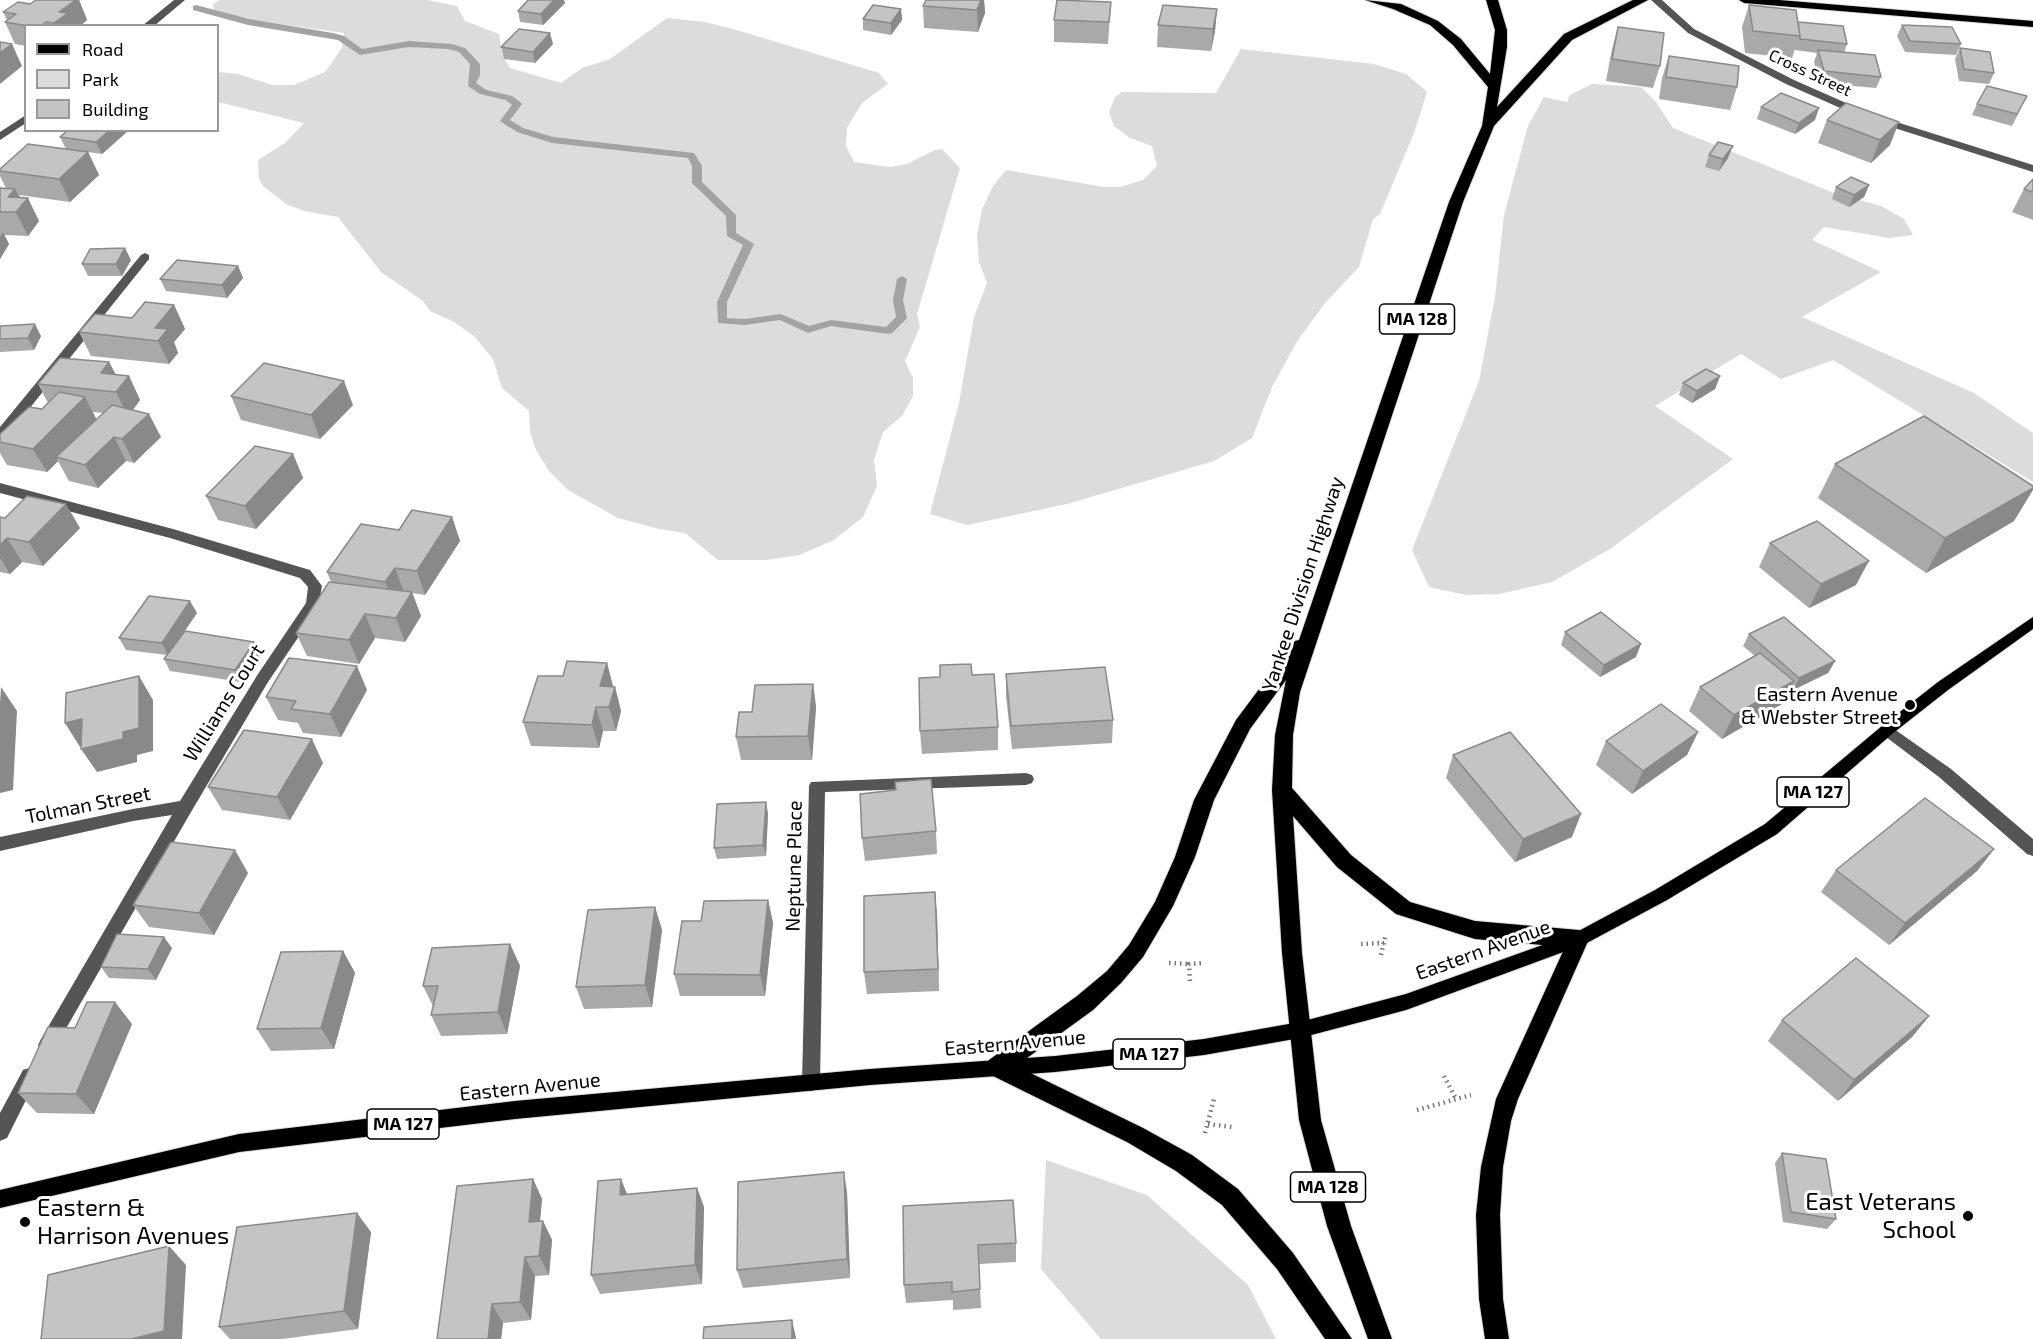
<!DOCTYPE html>
<html>
<head>
<meta charset="utf-8">
<style>
  body { margin:0 }
  #map { position:relative; width:2033px; height:1339px; overflow:hidden; background:#fff; font-family:"Exo 2",sans-serif }
  canvas { display:block }
  .legend { position:absolute; left:24px; top:24px; width:195px; height:108px; box-sizing:border-box; background:#fff; border:2px solid #999; margin:0; padding:8px 10px; list-style:none; font-size:18px; color:#000 }
  .legend li { display:flex; align-items:center; gap:12px; height:30px }
  .legend b { width:30px; border:2px solid #999 }
</style>
</head>
<body>
<div id="map">
<canvas width="2033" height="1339"></canvas>
<ul class="legend">
<li><b style="height:8px;background:#000"></b>Road</li>
<li><b style="height:16px;background:#dcdcdc"></b>Park</li>
<li><b style="height:16px;background:#c4c4c4"></b>Building</li>
</ul>
</div>
<script>
const g = document.querySelector('canvas').getContext('2d');
g.lineJoin = 'round';
function fillPath(path, color) { g.fillStyle = color; g.fill(path, 'evenodd'); }
const toPath = rows => new Path2D(rows.map(r => 'M' + r).join(''));
function strokePath(path, color, width, dash) { g.strokeStyle = color; g.lineWidth = width; g.lineCap = dash ? 'butt' : 'round'; g.setLineDash(dash || []); g.stroke(path); }
function label(font, color, halo, rows, align = 'center') {
  g.font = font + ' "Exo 2",sans-serif'; g.lineWidth = 6; g.setLineDash([]); g.textBaseline = 'middle'; g.strokeStyle = halo; g.fillStyle = color; for (const [text, x, y, turn = 0] of rows) {
    g.save(); g.translate(x, y); g.rotate((+turn || 0) * Math.PI / 180); g.textAlign = isNaN(turn) ? turn : align; if (halo) g.strokeText(text, 0, 0); g.fillText(text, 0, 0); g.restore();
  }
}
fillPath(toPath([
  [220,0,427,0,457,6,465,21,499,34,502,54,510,68,561,83,582,68,610,59,667,18,705,22,740,31,879,73,888,84,862,103,847,128,846,146,854,162,890,167,907,164,935,150,942,149,960,168,917,314,920,327,905,361,913,378,913,396,902,416,883,432,874,460,877,486,863,517,834,540,799,555,767,560,718,560,685,533,659,529,618,518,568,490,549,471,536,450,530,432,529,411,502,388,493,359,474,336,454,322,430,311,423,301,381,272,338,217,304,211,286,204,263,186,259,179,258,160,285,143,304,123,218,102,218,72,238,74,272,85,294,85,325,72,342,48,344,33,215,15,213,4],
  [1241,49,1374,64,1406,74,1427,92,1414,133,1380,214,1373,219,1359,267,1325,303,1296,343,1272,387,1252,438,1214,461,1067,504,967,525,930,514,959,403,974,317,987,283,979,262,977,236,982,209,993,186,1006,170,1104,187,1120,187,1143,180,1157,166,1152,146,1130,138,1114,126,1109,112,1115,97,1122,92,1216,93],
  [1592,84,1641,87,1656,102,1673,128,1834,193,1881,206,1904,219,1913,235,1889,238,1824,227,1812,240,1881,272,1802,317,1974,393,2033,433,2033,482,1833,360,1781,379,1741,354,1655,406,1733,459,1610,549,1552,582,1499,594,1466,595,1429,587,1412,550,1479,381,1495,297,1504,215,1528,126,1544,97,1567,102,1570,95],
  [1046,1160,1147,1195,1248,1285,1276,1339,1101,1339,1041,1269]
]), '#dcdcdc');
fillPath(toPath([
  [196,5,249,19,333,33,344,36,362,49,409,41,452,44,465,48,480,64,480,75,476,83,486,90,512,96,520,102,522,104,510,120,523,128,553,137,694,153,702,166,702,182,736,215,736,233,754,244,727,302,727,318,745,319,781,314,809,326,831,320,886,327,896,317,893,300,897,279,902,276,907,279,903,300,907,318,892,333,888,334,831,326,808,333,780,320,745,325,718,323,717,302,743,245,727,236,726,216,692,183,692,166,688,158,552,143,517,132,500,121,512,105,506,100,480,94,468,86,470,64,459,52,448,49,409,47,360,55,338,40,248,25,193,10,193,6,196,5]
]), '#a3a3a3');
const major = toPath([
  [1739,0,1779,0,2033,21,2033,27,1744,3,1739,0],
  [2033,617,2033,629,1948,690,1892,734,1777,834,1667,900,1585,944,1406,1010,1300,1038,1204,1055,1055,1072,870,1085,515,1119,239,1152,0,1208,0,1190,239,1134,515,1101,870,1069,1055,1056,1204,1039,1300,1022,1406,994,1573,934,1655,890,1765,824,1882,726,1938,682,2033,617]
]);
const highway = toPath([
  [1365,0,1401,4,1438,21,1461,39,1490,74,1495,30,1486,0,1498,0,1507,30,1507,47,1497,107,1564,34,1633,0,1648,0,1572,40,1494,126,1463,202,1319,635,1300,692,1293,735,1292,788,1351,855,1410,902,1475,921,1579,930,1586,933,1589,939,1518,1099,1511,1121,1503,1167,1500,1215,1503,1299,1509,1339,1485,1339,1479,1299,1476,1215,1481,1167,1496,1099,1565,947,1475,939,1396,914,1337,867,1293,816,1302,953,1321,1120,1351,1226,1392,1339,1368,1339,1327,1226,1299,1120,1282,953,1272,790,1275,735,1286,680,1250,729,1214,800,1195,857,1173,906,1143,957,1121,983,1093,1010,1016,1066,1143,1128,1192,1155,1238,1189,1293,1253,1352,1339,1325,1339,1277,1269,1222,1205,1176,1171,1127,1142,989,1074,986,1067,989,1060,1077,996,1107,971,1129,945,1155,902,1175,857,1194,800,1236,720,1295,641,1299,640,1449,202,1482,126,1488,87,1453,45,1430,25,1393,9,1365,0]
]);
strokePath(major, '#dbdbdb', 2);
strokePath(highway, '#dbdbdb', 2);
strokePath(toPath([
  [1361,944,1384,943],
  [1381,955,1385,937],
  [1169,963,1189,964],
  [1190,981,1189,964,1204,963],
  [1444,1076,1456,1099],
  [1417,1110,1471,1095],
  [1208,1124,1232,1127],
  [1205,1133,1214,1099]
]), '#777', 4.5, [1.5, 4]);
fillPath(toPath([
  [174,0,185,0,154,26,142,26,174,0],
  [1651,0,1662,0,1694,29,1794,80,1871,114,2033,165,2033,172,1863,118,1786,84,1688,33,1651,0],
  [26,115,26,123,0,140,0,132,26,115],
  [145,253,149,255,149,259,5,439,0,440,0,427,141,255,145,253],
  [0,483,173,529,310,570,322,586,318,608,268,682,191,812,53,1051,47,1053,41,1051,38,1045,41,1039,172,815,133,821,0,851,0,837,133,809,180,801,258,674,306,603,308,587,300,578,170,538,0,493,0,483],
  [1887,724,1951,769,2033,839,2033,856,2027,854,1939,777,1882,734,1879,730,1882,726,1887,724],
  [1026,773,1032,775,1034,779,1032,783,1026,785,825,792,820,1083,817,1089,811,1091,805,1089,802,1083,809,786,811,782,1026,773],
  [29,1068,35,1070,38,1076,7,1138,0,1141,0,1113,23,1070,29,1068]
]), '#555');
fillPath(major, '#000');
fillPath(highway, '#000');
fillPath(toPath([
  [36,0,79,0,87,20,80,26,26,26,26,46,15,44,5,22,7,20,3,12,30,4],
  [984,0,985,13,978,32,924,28,923,6],
  [1111,2,1108,44,1054,42,1054,20],
  [565,3,543,25,520,22,518,11],
  [1749,5,1798,22,1847,44,1844,53,1881,77,1876,88,1819,83,1814,62,1817,53,1795,50,1795,49,1792,58,1745,53,1742,27],
  [901,9,902,20,891,35,863,30,863,19],
  [1217,9,1215,31,1211,51,1157,47,1158,25],
  [1902,25,1961,44,1956,55,1905,52,1897,36],
  [1618,27,1660,66,1653,88,1606,81,1612,49],
  [553,44,535,63,504,59,501,47],
  [1960,48,1994,73,1989,84,1959,81,1955,59],
  [1669,56,1737,87,1730,110,1659,99,1662,78],
  [2027,96,2012,126,1972,115,1977,104],
  [1846,103,1890,145,1871,163,1818,143,1827,120],
  [1761,107,1815,120,1795,134,1757,119],
  [68,130,129,130,102,154,88,152,99,175,70,202,19,195,39,221,28,236,4,235,9,244,0,259,0,188,6,188,0,176,0,169,66,149,60,137],
  [1709,155,1728,158,1719,171,1705,167],
  [2033,179,2033,220,2012,212,2024,189],
  [1869,185,1864,197,1849,207,1832,199,1836,187],
  [131,260,122,276,88,276,82,264],
  [238,266,243,278,227,298,166,291,160,279],
  [174,305,185,329,174,342,178,353,169,364,91,356,79,332],
  [0,326,41,336,34,350,0,352],
  [109,362,116,375,129,376,140,400,133,410,161,437,134,463,126,461,98,488,69,481,58,461,47,472,7,465,0,453,0,434,42,409,48,403,38,384],
  [93,412,104,413,97,420],
  [1720,376,1715,389,1692,403,1679,395,1683,383],
  [231,396,353,405,320,439,241,420],
  [293,454,303,478,256,529,218,520,206,496],
  [1835,464,2014,521,1926,573,1818,498],
  [0,517,80,528,43,566,22,562,10,574,0,572],
  [452,517,460,541,425,595,412,593,421,616,405,642,375,638,359,664,307,656,296,633,331,582,327,572,399,530],
  [1770,543,1856,585,1809,608,1759,567],
  [197,613,184,632,260,654,241,682,170,671,164,659,167,655,126,650,119,638],
  [1565,632,1636,657,1600,677,1561,645],
  [1749,634,1835,661,1828,673,1793,690,1790,688,1782,704,1722,739,1689,711,1700,687,1755,656,1743,646],
  [607,663,613,687,615,687,621,711,616,731,603,731,599,748,531,746,523,722,563,676],
  [1006,674,1113,720,1112,743,1012,749,1006,697],
  [972,675,998,727,998,750,922,754,920,731],
  [813,684,816,707,812,760,741,760,736,737,752,712],
  [367,690,341,737,303,733,298,723,278,720,266,697],
  [1698,732,1687,755,1632,794,1596,765,1606,741],
  [1453,755,1572,837,1515,862,1446,778],
  [323,763,290,820,222,810,208,787],
  [768,813,766,856,717,859,714,848],
  [936,831,937,854,865,861,862,838],
  [1994,849,1977,871,1889,945,1821,892,1836,870],
  [248,873,214,935,149,927,133,905],
  [768,900,773,923,765,996,680,996,674,974,701,921],
  [655,907,662,930,652,1007,584,1009,576,987],
  [937,914,939,991,867,994,864,972],
  [510,944,520,966,507,1034,441,1036,431,1015,433,1006,423,986],
  [172,948,156,980,109,978,101,967],
  [343,951,355,973,334,1049,271,1051,257,1029],
  [1929,1016,1912,1037,1838,1101,1768,1041,1782,1020],
  [132,1024,94,1114,37,1113,18,1093,75,1028],
  [1782,1153,1836,1219,1827,1229,1783,1222,1775,1163],
  [533,1179,542,1199,540,1221,543,1221,552,1240,549,1275,535,1276,531,1320,503,1323,501,1339,437,1339],
  [621,1179,626,1194,697,1188,704,1207,702,1284,600,1294,591,1275],
  [847,1192,850,1278,743,1288,737,1270],
  [903,1206,1016,1243,1016,1262,979,1264,981,1308,953,1310,953,1300,906,1303,904,1285],
  [371,1232,358,1329,282,1339,230,1339,219,1327]
]), '#a9a9a9');
fillPath(toPath([
  [76,0,79,0,87,20,80,26,55,26,54,23,59,12],
  [554,0,564,0,565,3,543,25,541,14],
  [981,0,984,0,985,13,978,32,977,10],
  [901,9,902,20,891,35,891,23],
  [1217,9,1215,31,1211,51,1213,29],
  [550,33,553,44,535,63,533,52],
  [12,44,22,66,0,84,0,53],
  [1819,108,1815,120,1795,134,1799,123],
  [1899,122,1890,145,1871,163,1880,140],
  [110,130,129,130,102,154,96,142],
  [1733,146,1728,158,1719,171,1723,159],
  [88,152,99,175,70,202,59,179],
  [1869,185,1864,197,1849,207,1854,195],
  [15,189,23,204,28,198,39,221,28,236,8,197],
  [3,232,9,244,0,259,0,237],
  [125,248,131,260,122,276,116,264],
  [238,266,243,278,227,298,222,285],
  [174,305,185,329,174,342,178,353,169,364,158,341,155,328],
  [35,324,41,336,34,350,28,338],
  [109,362,121,385,129,376,140,400,128,416,116,392,101,373],
  [1720,376,1715,389,1692,403,1697,391],
  [344,381,353,405,320,439,311,415],
  [85,397,97,421,56,457,58,461,47,472,33,449],
  [149,414,161,437,134,463,122,439],
  [114,437,126,461,98,488,85,465],
  [293,454,303,478,256,529,245,506],
  [2033,488,2033,490,2014,521,1926,573,1945,538],
  [66,504,80,528,43,566,29,542],
  [452,517,460,541,425,595,417,571],
  [7,538,22,562,10,574,0,558,0,545],
  [1869,561,1856,585,1809,608,1821,584],
  [395,568,404,592,395,606,385,582],
  [412,592,421,616,405,642,396,618],
  [190,601,197,613,168,655,162,643],
  [365,614,375,638,359,664,349,640],
  [254,642,260,654,241,682,235,670],
  [1641,644,1636,657,1600,677,1604,665],
  [1835,661,1828,673,1793,690,1799,678],
  [607,663,613,686,607,707,600,686],
  [357,666,367,690,341,737,330,714],
  [139,676,153,700,153,751,137,755,137,762,97,772,81,749,123,732],
  [1794,681,1782,704,1722,739,1734,715],
  [813,684,816,707,812,760,808,736],
  [1,687,17,711,13,790,0,793,0,703],
  [615,687,621,711,616,731,609,707],
  [596,707,603,731,599,748,592,725],
  [82,719,97,742,80,747,65,723],
  [1698,732,1687,755,1632,794,1643,771],
  [312,739,323,763,290,820,277,797],
  [766,802,768,813,766,856,763,845],
  [1581,814,1572,837,1515,862,1523,839],
  [1994,849,1977,871,1889,945,1905,923],
  [235,850,248,873,214,935,199,913],
  [935,892,937,914,939,991,938,969],
  [768,900,773,923,765,996,760,975],
  [655,907,662,930,652,1007,645,985],
  [164,937,172,948,156,980,148,969],
  [510,944,520,966,507,1034,498,1012],
  [343,951,355,973,334,1049,321,1028],
  [115,1002,132,1024,94,1114,76,1094],
  [1929,1016,1912,1037,1838,1101,1854,1080],
  [844,1172,847,1192,850,1278,847,1259],
  [533,1179,542,1199,538,1242,529,1222],
  [621,1179,629,1199,620,1195],
  [697,1188,704,1207,702,1284,695,1265],
  [357,1213,371,1232,358,1329,344,1311],
  [543,1221,552,1240,549,1275,539,1256],
  [169,1246,186,1265,182,1339,131,1339],
  [525,1257,535,1276,531,1320,520,1302],
  [492,1304,503,1323,501,1339,488,1339],
  [792,1320,796,1338,796,1339,792,1339]
]), '#898989');
const building = toPath([
  [36,0,76,0,59,12,68,13,54,23,46,22,41,26,28,26,5,22,16,14,3,12,18,2,30,4,36,0],
  [528,0,554,0,541,14,518,11,528,0],
  [926,0,981,0,977,10,923,6,926,0],
  [1057,0,1111,2,1109,22,1054,20,1057,0],
  [873,5,901,9,891,23,863,19,873,5],
  [1163,5,1217,9,1213,29,1158,25,1163,5],
  [1749,5,1796,10,1800,36,1753,31,1749,5],
  [1798,22,1843,26,1847,44,1800,39,1800,36,1798,22],
  [1902,25,1952,27,1961,44,1910,41,1902,25],
  [1618,27,1664,33,1660,66,1612,59,1618,27],
  [519,29,550,33,533,52,501,47,519,29],
  [0,42,12,44,0,53,0,42],
  [1960,48,1990,52,1994,73,1964,69,1960,48],
  [1818,50,1875,55,1881,77,1824,71,1818,50],
  [1669,56,1739,66,1737,87,1666,77,1669,56],
  [1987,86,2027,96,2017,114,1977,104,1987,86],
  [1781,93,1819,108,1799,123,1761,107,1781,93],
  [1846,103,1899,122,1880,140,1827,120,1846,103],
  [68,130,110,130,96,142,60,137,68,130],
  [1718,142,1733,146,1723,159,1709,155,1718,142],
  [28,144,88,152,59,179,0,171,0,169,28,144],
  [1851,177,1869,185,1854,195,1836,187,1851,177],
  [2033,179,2033,192,2024,189,2033,179],
  [0,188,15,189,8,197,28,198,16,212,0,212,0,188],
  [125,248,116,264,82,264,90,249,125,248],
  [177,260,238,266,222,285,160,279,177,260],
  [145,302,174,305,155,328,168,329,158,341,79,332,95,314,132,318,145,302],
  [35,324,28,338,0,339,0,326,35,324],
  [60,358,109,362,101,373,129,376,116,392,38,384,60,358],
  [264,363,344,381,311,415,231,396,264,363],
  [1706,369,1720,376,1697,391,1683,383,1706,369],
  [59,392,85,397,33,449,0,442,0,434,29,407,42,409,59,392],
  [112,405,149,414,122,439,114,437,85,465,56,457,112,405],
  [1924,416,2033,486,2033,488,1945,538,1835,464,1924,416],
  [255,446,293,454,245,506,206,496,255,446],
  [27,496,66,504,29,542,7,538,0,545,0,517,5,518,27,496],
  [412,510,452,517,417,571,395,568,385,582,327,572,361,524,399,530,412,510],
  [1817,521,1869,561,1821,584,1770,543,1817,521],
  [329,582,412,592,396,618,365,614,349,640,296,633,329,582],
  [149,596,190,601,162,643,119,638,149,596],
  [1601,612,1641,644,1604,665,1565,632,1601,612],
  [1784,617,1835,661,1799,678,1749,634,1784,617],
  [185,631,254,642,235,670,164,659,185,631],
  [1760,653,1794,681,1734,715,1700,687,1760,653],
  [289,658,357,666,330,714,291,709,296,701,266,697,289,658],
  [567,661,607,663,600,686,615,687,609,707,596,707,592,725,523,722,538,676,563,676,567,661],
  [971,664,972,675,994,674,998,727,920,731,919,678,940,677,940,665,971,664],
  [1105,667,1113,720,1011,726,1006,674,1105,667],
  [139,676,139,728,123,732,123,739,81,749,82,719,65,723,66,693,139,676],
  [813,684,808,736,736,737,739,712,752,712,755,685,813,684],
  [1661,704,1698,732,1643,771,1606,741,1661,704],
  [244,730,312,739,277,797,208,787,244,730],
  [1510,732,1581,814,1523,839,1453,755,1510,732],
  [931,779,936,831,862,838,860,794,896,790,895,782,931,779],
  [1925,798,1994,849,1905,923,1836,870,1925,798],
  [766,802,763,845,714,848,717,804,766,802],
  [171,842,235,850,199,913,133,905,171,842],
  [935,892,938,969,864,972,864,896,935,892],
  [768,900,760,975,674,974,682,921,701,921,704,901,768,900],
  [655,907,645,985,576,987,588,910,655,907],
  [117,934,164,937,148,969,101,967,117,934],
  [510,944,498,1012,431,1015,438,986,423,986,432,948,510,944],
  [343,951,321,1028,257,1029,281,952,343,951],
  [1856,958,1929,1016,1854,1080,1782,1020,1856,958],
  [87,1002,115,1002,76,1094,18,1093,48,1027,75,1028,87,1002],
  [1782,1153,1826,1159,1836,1219,1791,1212,1782,1153],
  [844,1172,847,1259,737,1270,738,1182,844,1172],
  [533,1179,529,1222,543,1221,539,1256,525,1257,520,1302,492,1304,488,1339,437,1339,457,1186,533,1179],
  [621,1179,620,1195,697,1188,695,1265,591,1275,598,1181,621,1179],
  [1013,1200,1016,1243,978,1245,980,1289,952,1292,952,1282,904,1285,903,1206,1013,1200],
  [357,1213,344,1311,219,1327,237,1227,357,1213],
  [169,1246,164,1331,131,1339,41,1339,48,1275,169,1246],
  [792,1320,792,1339,703,1339,704,1327,792,1320]
]);
fillPath(building, '#c4c4c4');
strokePath(building, '#898989', 1.5);
for (const [x, y, r, color] of [
  [1910,705,6,"#000"],
  [1968,1216,6,"#000"],
  [25,1222,6,"#000"]
]) { const dot = new Path2D(); dot.arc(x, y, r, 0, 2 * Math.PI); g.fillStyle = color; g.fill(dot); strokePath(dot, '#fff', 2); }
label('16px', '#000', '#fff', [
  ["Cross Street",1810,73,25]
]);
for (const [x, y, w] of [
  [1417,319,75],
  [1813,792,72],
  [1149,1054,72],
  [403,1124,72],
  [1328,1187,75]
]) { const box = new Path2D(); box.roundRect(x - w / 2, y - 15, w, 30, 4.5); g.fillStyle = '#fff'; g.fill(box); strokePath(box, '#000', 1.5); }
label('bold 18px', '#000', null, [
  ["MA 128",1417,319],
  ["MA 127",1813,792],
  ["MA 127",1149,1054],
  ["MA 127",403,1124],
  ["MA 128",1328,1187]
]);
label('20px', '#000', '#fff', [
  ["Yankee Division Highway",1303,584,-72],
  ["Williams Court",224,703,-58],
  ["Tolman Street",88,805,-11],
  ["Neptune Place",794,866,-89],
  ["Eastern Avenue",1483,950,-20],
  ["Eastern Avenue",1015,1043,-5],
  ["Eastern Avenue",530,1087,-6]
]);
label('20px', '#000', '#fff', [
  ["Eastern Avenue",1898,694],
  ["& Webster Street",1898,717]
], 'right');
label('24px', '#000', '#fff', [
  ["East Veterans",1956,1202],
  ["School",1956,1230],
  ["Eastern &",37,1208,"left"],
  ["Harrison Avenues",37,1236,"left"]
], 'right');
</script>
</body>
</html>
